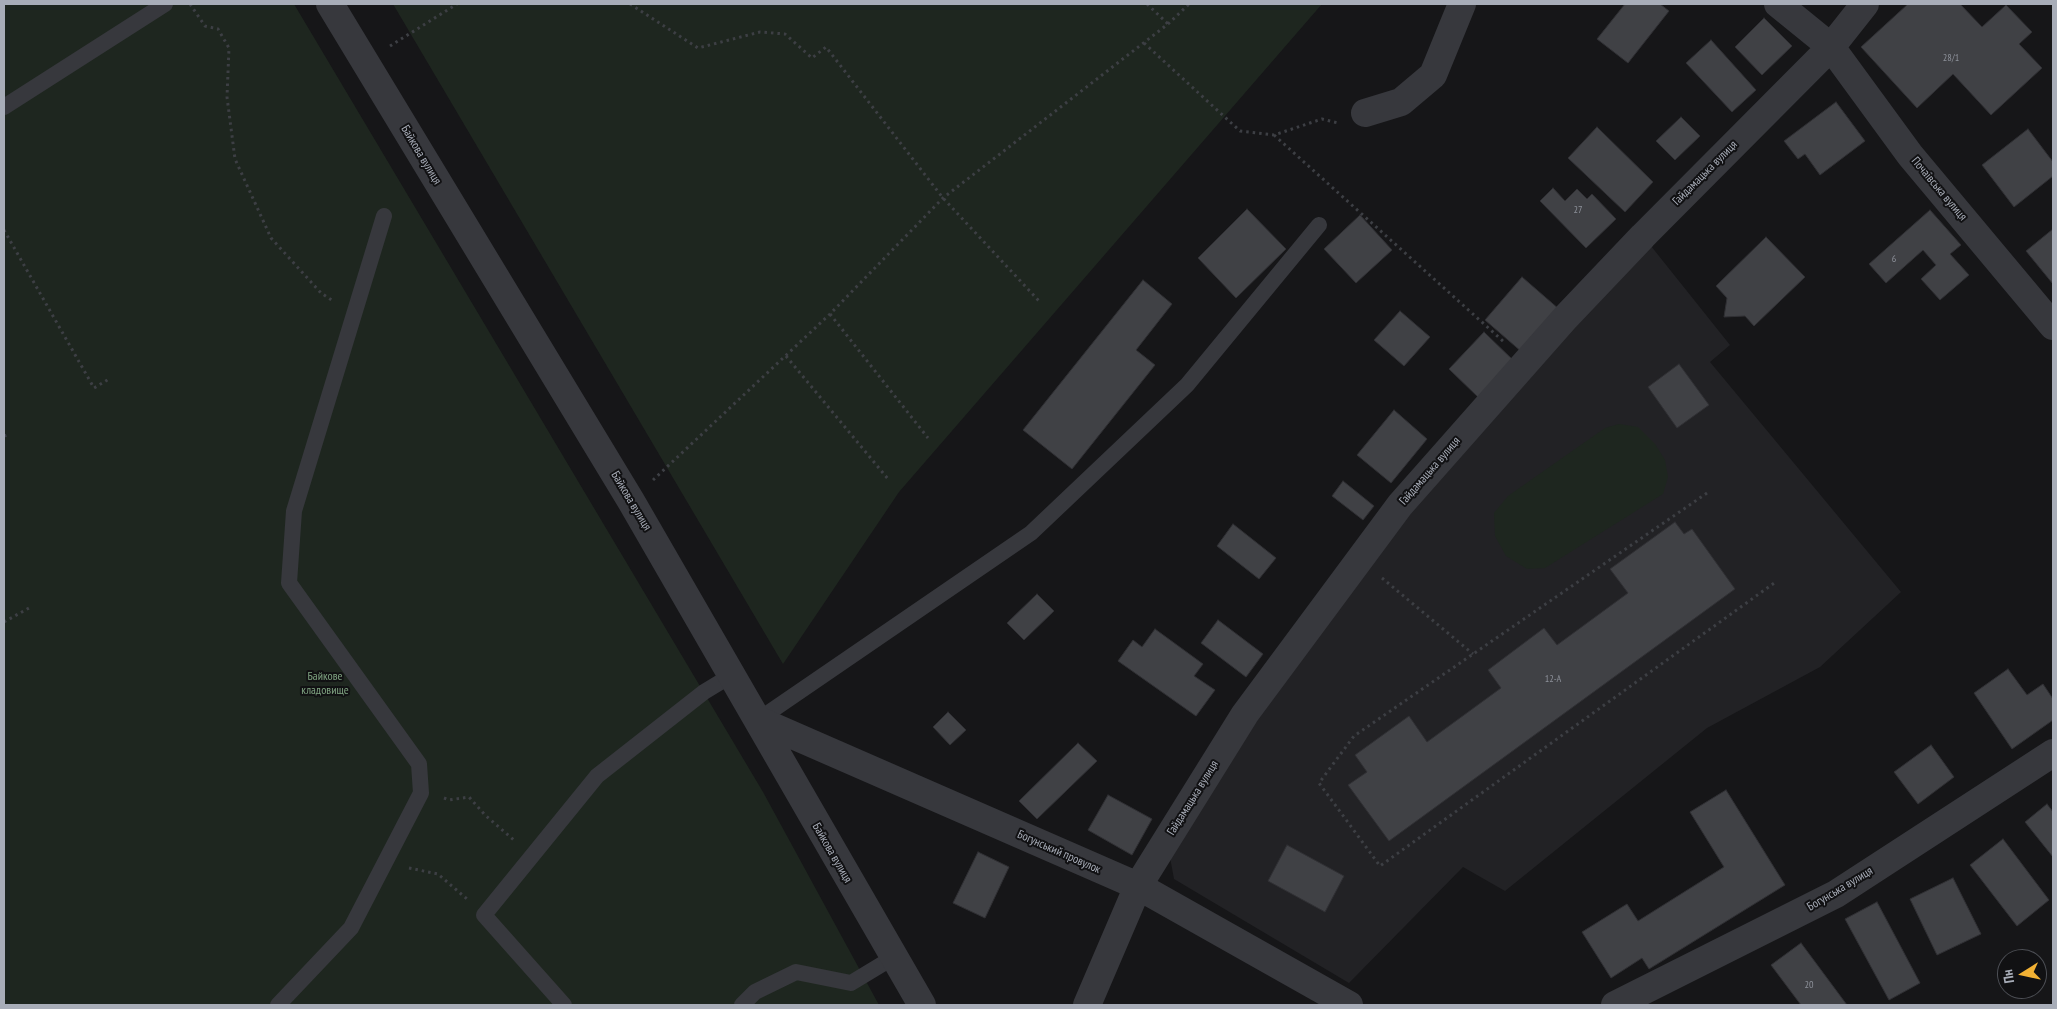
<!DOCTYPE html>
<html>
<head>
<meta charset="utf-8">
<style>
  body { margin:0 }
  #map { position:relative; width:2057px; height:1009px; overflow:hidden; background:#161618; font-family:"PT Sans Narrow",sans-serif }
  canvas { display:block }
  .frame { position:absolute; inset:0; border:5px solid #a8adb8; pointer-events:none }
  .north { position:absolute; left:1997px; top:949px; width:50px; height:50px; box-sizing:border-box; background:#111113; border:1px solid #4d4f55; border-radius:50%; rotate:260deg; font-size:14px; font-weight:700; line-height:20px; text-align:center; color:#a8adb8 }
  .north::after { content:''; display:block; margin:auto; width:18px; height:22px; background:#f2b134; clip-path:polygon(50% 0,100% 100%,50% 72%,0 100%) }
</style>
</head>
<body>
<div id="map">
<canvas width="2057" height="1009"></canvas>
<div class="frame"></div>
<div class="north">Пн</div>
</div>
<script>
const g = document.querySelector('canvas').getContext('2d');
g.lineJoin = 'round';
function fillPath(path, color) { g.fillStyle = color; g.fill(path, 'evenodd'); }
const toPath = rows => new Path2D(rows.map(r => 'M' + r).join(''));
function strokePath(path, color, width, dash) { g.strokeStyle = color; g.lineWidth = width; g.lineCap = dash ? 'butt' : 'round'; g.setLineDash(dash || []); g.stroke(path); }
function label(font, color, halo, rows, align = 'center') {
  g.font = font + ' "PT Sans Narrow",sans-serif'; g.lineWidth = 4; g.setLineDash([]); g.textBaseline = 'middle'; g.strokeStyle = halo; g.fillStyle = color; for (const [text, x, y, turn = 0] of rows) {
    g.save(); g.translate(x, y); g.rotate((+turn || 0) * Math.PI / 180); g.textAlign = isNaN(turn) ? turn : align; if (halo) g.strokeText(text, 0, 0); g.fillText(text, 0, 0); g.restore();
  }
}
fillPath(toPath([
  [1643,236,1730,345,1710,362,1901,592,1820,667,1707,728,1505,891,1463,867,1349,983,1174,879,1167,841,1400,505]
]), '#222225');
fillPath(toPath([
  [4,4,294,4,763,792,879,1005,4,1005],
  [393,4,1322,4,899,492,783,664],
  [1619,424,1638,427,1655,444,1665,460,1668,477,1663,494,1545,568,1527,569,1506,556,1495,536,1494,513,1508,496,1605,428]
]), '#1e261f');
const building = toPath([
  [1625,4,1660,4,1669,11,1628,63,1597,39,1625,4],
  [1908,4,1960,4,1982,27,2006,5,2032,32,2019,44,2042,68,1991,115,1953,74,1917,108,1861,47,1908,4],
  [1764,18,1792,46,1762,75,1735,47,1764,18],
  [1711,40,1756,90,1732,112,1686,63,1711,40],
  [1836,102,1865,141,1820,175,1805,154,1798,159,1784,141,1836,102],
  [1681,117,1700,136,1675,160,1656,141,1681,117],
  [1597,127,1653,182,1625,212,1568,158,1597,127],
  [2028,129,2053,162,2053,176,2014,207,1982,165,2028,129],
  [1553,188,1565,201,1577,189,1587,199,1592,194,1616,219,1586,248,1540,201,1553,188],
  [1247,209,1286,249,1236,298,1198,258,1247,209],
  [1930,210,1961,245,1950,254,1969,275,1940,300,1921,279,1936,265,1923,250,1886,283,1869,264,1930,210],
  [1360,215,1392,250,1356,283,1324,249,1360,215],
  [2053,229,2053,284,2026,251,2053,229],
  [1766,237,1805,277,1754,326,1745,316,1724,317,1727,298,1716,286,1766,237],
  [1522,277,1560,310,1523,353,1485,320,1522,277],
  [1143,280,1172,304,1136,350,1155,365,1072,469,1023,430,1143,280],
  [1400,311,1430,337,1404,366,1374,340,1400,311],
  [1484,332,1515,362,1480,399,1449,369,1484,332],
  [1679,364,1709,405,1677,428,1648,387,1679,364],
  [1394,410,1427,439,1391,483,1357,455,1394,410],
  [1343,481,1374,506,1363,520,1332,496,1343,481],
  [1675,522,1684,534,1692,529,1735,589,1389,841,1348,785,1367,772,1355,755,1409,716,1427,742,1501,688,1488,670,1544,628,1557,645,1628,593,1610,569,1675,522],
  [1233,524,1276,558,1259,579,1217,546,1233,524],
  [1037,594,1054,611,1024,640,1007,623,1037,594],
  [1218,620,1263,654,1246,677,1201,643,1218,620],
  [1155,629,1203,664,1194,676,1215,690,1196,716,1118,661,1133,640,1142,647,1155,629],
  [2008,669,2027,695,2043,684,2053,699,2053,720,2012,749,1974,693,2008,669],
  [948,712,966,730,950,745,933,727,948,712],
  [1078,743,1097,761,1037,819,1019,801,1078,743],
  [1931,745,1954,777,1918,804,1894,772,1931,745],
  [1726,790,1785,885,1649,969,1642,958,1611,978,1582,932,1627,904,1638,921,1724,867,1690,812,1726,790],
  [1108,795,1152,819,1132,855,1088,830,1108,795],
  [2047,804,2053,812,2053,857,2025,822,2047,804],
  [2003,839,2049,900,2017,926,1970,865,2003,839],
  [1287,845,1344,876,1325,912,1268,881,1287,845],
  [978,852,1009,867,985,918,953,903,978,852],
  [1953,878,1981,934,1937,955,1910,899,1953,878],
  [1877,902,1920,983,1889,1000,1845,919,1877,902],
  [1801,943,1847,1005,1801,1005,1771,965,1801,943]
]);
fillPath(building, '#404145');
strokePath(building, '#303034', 1);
strokePath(toPath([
  [190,4,205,26,218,29,229,48,227,97,235,159,271,238,321,293,333,301],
  [630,4,698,48,760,32,785,34,812,58,826,47,943,198,1039,301],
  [1147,4,1168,24],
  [1144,43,1240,131,1274,135,1322,119,1338,123],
  [390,46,457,4],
  [1274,135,1504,342],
  [4,230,94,388,109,379],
  [830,314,928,438],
  [786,356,888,479],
  [4,436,7,435],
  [653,480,830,314,943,198,1168,24,1189,4],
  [1707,493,1354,736,1319,783,1380,866,1777,581],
  [1382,578,1473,654],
  [4,622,29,608],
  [444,798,449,800,469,797,485,815,515,841],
  [409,868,438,874,467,899]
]), '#3d3f44', 3, [2.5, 4]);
strokePath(toPath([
  [4,107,165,4],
  [758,720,1031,533,1187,385,1319,225],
  [278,1005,351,928,421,793,419,764,289,583,294,511,384,216],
  [564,1005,484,915,597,776,704,692,732,675],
  [742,1005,755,992,796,972,851,983,894,957]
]), '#37383d', 16);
strokePath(toPath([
  [330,4,631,501,922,1005],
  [1778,4,1831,47,1910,155,2053,326],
  [1365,113,1401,102,1433,75,1462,4],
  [758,720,1138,886,1349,1005],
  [1087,1005,1138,886,1245,714,1400,505,1566,317,1643,236,1831,47,1865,4],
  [1615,1005,1836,894,2053,753]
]), '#37383d', 28);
label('10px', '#8e929b', null, [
  ["28/1",1951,58],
  ["27",1578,210],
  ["6",1894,259],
  ["12-А",1553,679],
  ["20",1809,985]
]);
label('12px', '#a8adb8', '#111113', [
  ["Байкова вулиця",421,155,59],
  ["Гайдамацька вулиця",1705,173,-45],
  ["Почаївська вулиця",1939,189,50],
  ["Гайдамацька вулиця",1430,471,-49],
  ["Байкова вулиця",631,501,59],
  ["Гайдамацька вулиця",1193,798,-58],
  ["Богунський провулок",1059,852,24],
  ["Байкова вулиця",832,853,60],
  ["Богунська вулиця",1840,889,-31]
]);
label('12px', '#7fa381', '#111113', [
  ["Байкове",325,677],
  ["кладовище",325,691]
]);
</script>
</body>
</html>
